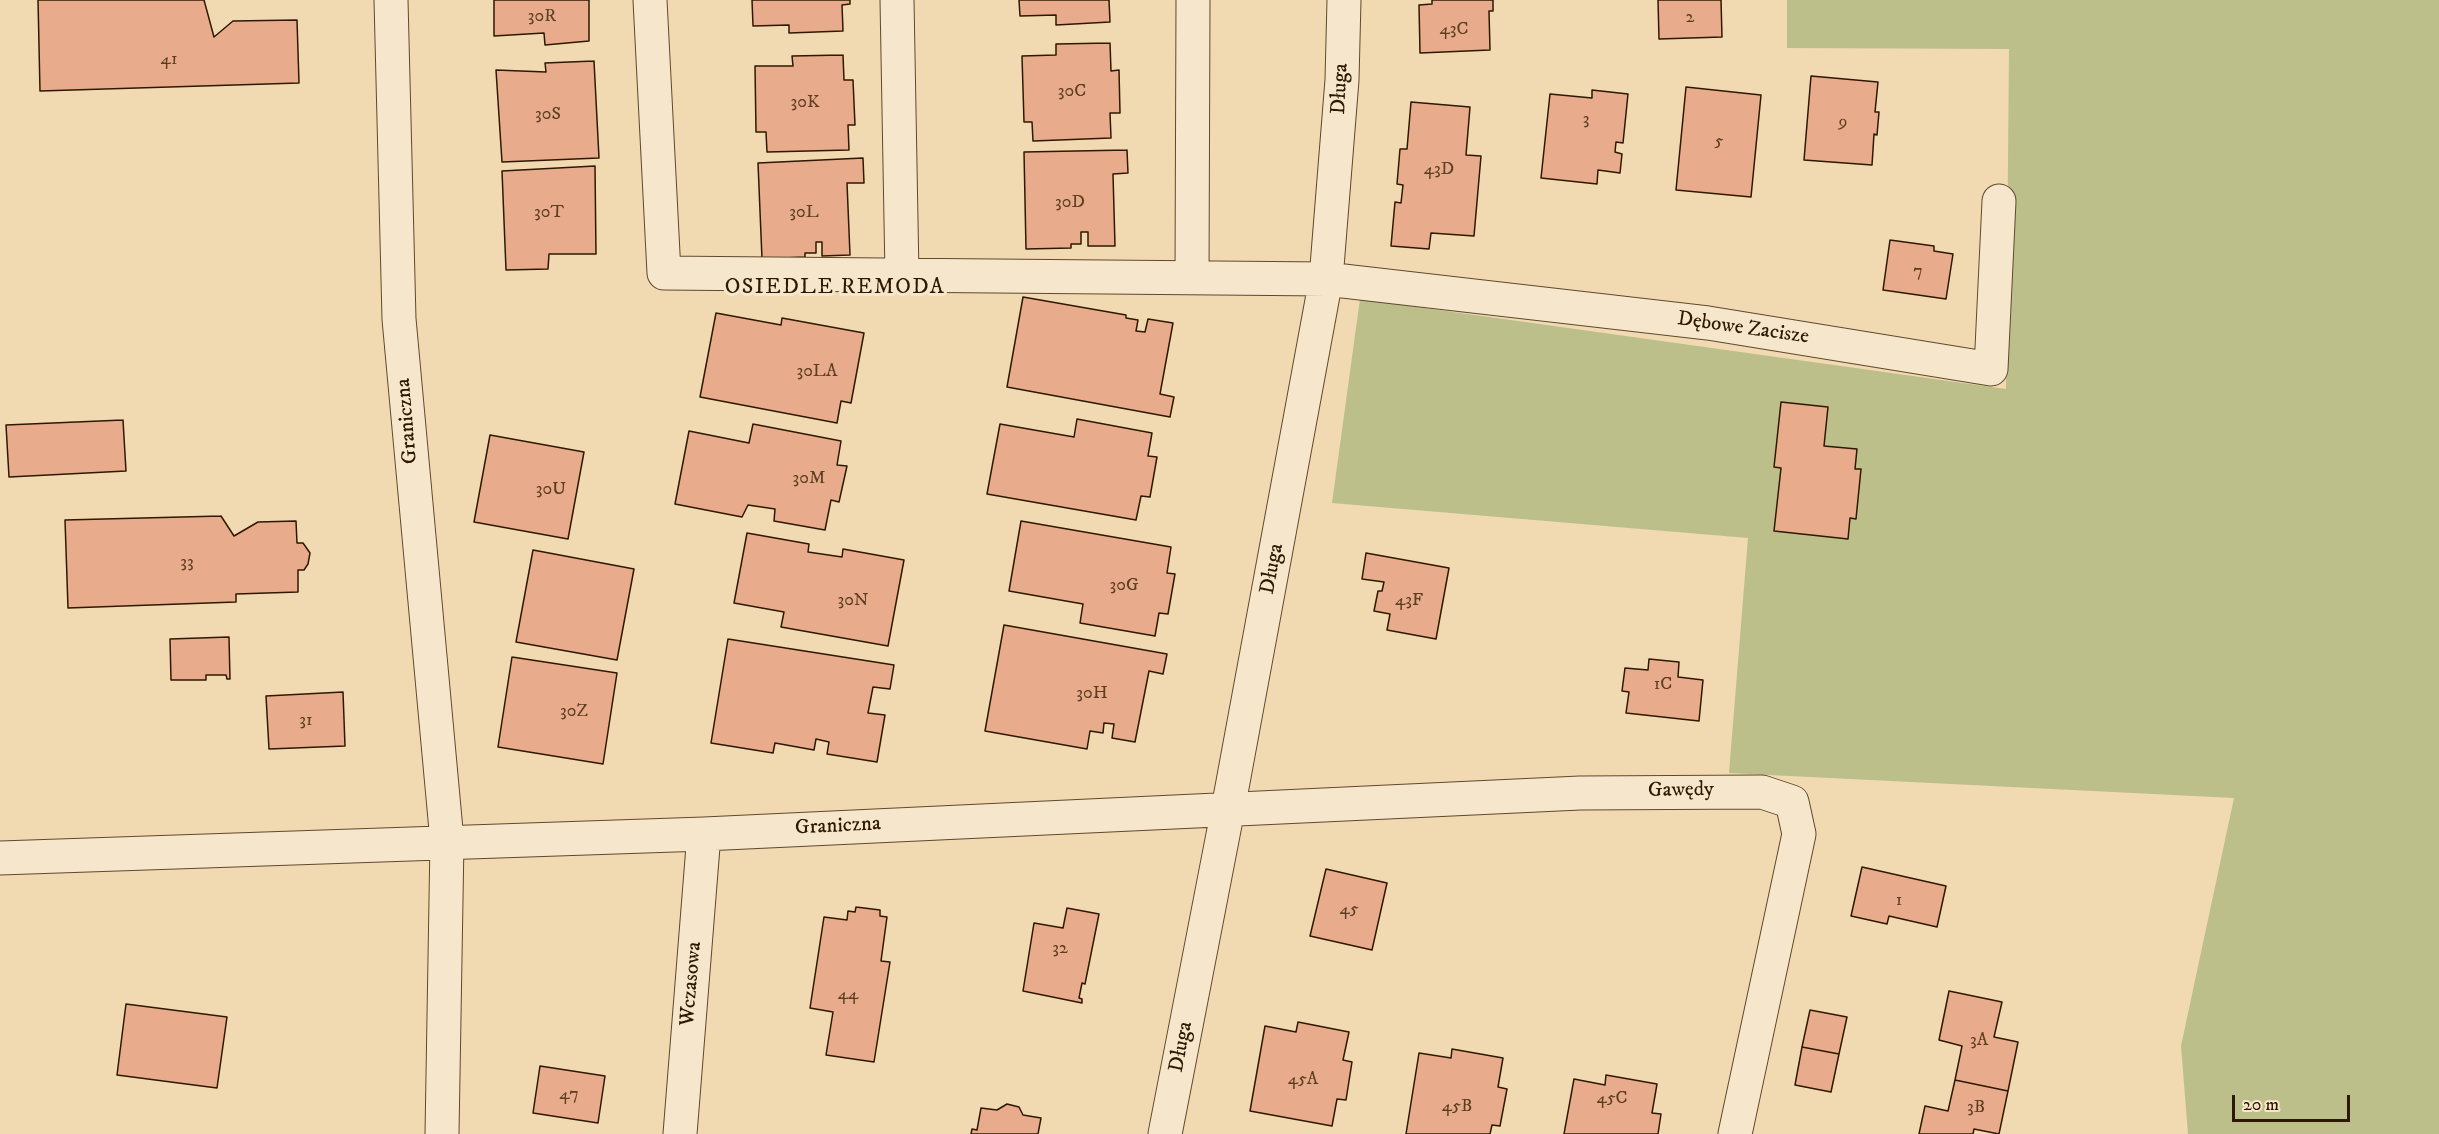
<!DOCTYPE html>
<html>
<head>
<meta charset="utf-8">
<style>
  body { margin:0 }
  #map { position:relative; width:2439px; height:1134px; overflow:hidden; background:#f1d9b1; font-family:"IM FELL DW Pica",serif }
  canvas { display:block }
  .scale { position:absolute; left:2232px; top:1095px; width:118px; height:27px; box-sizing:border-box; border:3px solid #2e1900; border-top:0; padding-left:8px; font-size:18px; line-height:21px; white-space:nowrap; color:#2e1900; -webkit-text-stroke:4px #f6e6cc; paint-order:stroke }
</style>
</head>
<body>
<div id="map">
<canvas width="2439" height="1134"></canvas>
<div class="scale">20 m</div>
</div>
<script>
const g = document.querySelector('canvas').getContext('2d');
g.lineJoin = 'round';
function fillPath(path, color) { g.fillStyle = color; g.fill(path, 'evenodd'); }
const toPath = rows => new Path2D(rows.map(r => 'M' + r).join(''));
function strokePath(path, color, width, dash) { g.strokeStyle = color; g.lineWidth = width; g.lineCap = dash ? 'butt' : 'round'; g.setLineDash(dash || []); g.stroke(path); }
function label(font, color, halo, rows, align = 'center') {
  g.font = font + ' "IM FELL DW Pica",serif'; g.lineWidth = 6; g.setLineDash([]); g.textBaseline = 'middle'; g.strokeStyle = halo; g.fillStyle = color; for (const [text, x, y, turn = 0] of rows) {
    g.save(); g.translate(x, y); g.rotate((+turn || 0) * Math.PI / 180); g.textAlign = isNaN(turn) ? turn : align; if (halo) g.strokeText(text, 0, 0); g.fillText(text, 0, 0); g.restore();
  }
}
fillPath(toPath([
  [1787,0,2439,0,2439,1134,2188,1134,2181,1046,2234,798,1729,773,1748,538,1332,503,1360,299,2006,389,2009,49,1787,48]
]), '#bcbf8a');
const building = toPath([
  [38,0,204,0,214,37,233,21,297,20,299,83,40,91,38,0],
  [494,0,589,0,589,41,545,45,544,33,494,36,494,0],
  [752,0,850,0,850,4,842,5,843,31,789,33,789,25,753,26,752,0],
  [1019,0,1109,0,1110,22,1056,25,1056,15,1020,16,1019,0],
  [1432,0,1493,0,1493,11,1489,11,1490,50,1420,53,1419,5,1432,4,1432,0],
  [1658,0,1721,0,1722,37,1659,39,1658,0],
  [1110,43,1111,71,1119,70,1120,113,1110,113,1111,138,1033,141,1032,122,1024,122,1022,56,1056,55,1056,44,1110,43],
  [843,55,844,80,853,80,855,125,848,125,849,150,767,152,766,132,756,132,755,66,793,66,792,56,843,55],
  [594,61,599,158,502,162,496,70,546,72,545,63,594,61],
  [1811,76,1878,82,1875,112,1879,112,1877,135,1874,134,1872,165,1804,160,1811,76],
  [1686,87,1761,95,1751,197,1676,190,1686,87],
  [1592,90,1628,94,1623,143,1616,142,1615,152,1622,154,1620,173,1598,170,1597,184,1541,178,1550,94,1592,98,1592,90],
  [1411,102,1470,107,1466,155,1481,156,1474,236,1431,233,1429,249,1391,246,1395,202,1401,203,1403,185,1397,184,1400,149,1407,149,1411,102],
  [1127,150,1128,173,1113,174,1115,246,1088,246,1088,232,1081,232,1081,244,1071,244,1071,248,1026,249,1024,152,1127,150],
  [863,158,864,183,847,183,850,255,822,256,822,242,816,242,816,253,805,253,805,257,762,259,758,163,863,158],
  [595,166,596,254,549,254,548,269,506,270,502,171,595,166],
  [1890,240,1934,246,1934,251,1953,254,1946,299,1883,290,1890,240],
  [1023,297,1126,315,1126,318,1138,320,1136,331,1145,332,1148,319,1173,323,1160,394,1174,397,1170,417,1007,387,1023,297],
  [716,313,781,325,782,318,864,333,851,403,841,401,837,423,700,397,716,313],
  [1781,402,1828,407,1824,446,1857,449,1855,469,1861,469,1856,519,1850,518,1848,539,1774,531,1781,468,1774,467,1781,402],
  [1077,419,1152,433,1148,456,1157,457,1150,497,1141,496,1136,520,987,494,1000,424,1074,437,1077,419],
  [123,420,126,471,9,477,6,425,123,420],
  [753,424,841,441,837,465,847,466,839,502,831,500,825,530,774,521,775,509,748,505,742,517,675,504,689,431,749,443,753,424],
  [490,435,584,452,568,539,474,522,490,435],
  [221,516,234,536,258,522,296,521,297,543,303,543,310,553,308,564,304,570,298,570,298,592,236,594,236,602,68,608,65,520,221,516],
  [1021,521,1171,547,1167,573,1175,574,1168,614,1159,613,1155,636,1080,623,1083,604,1009,591,1021,521],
  [747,533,809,544,808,552,842,557,843,549,904,560,888,646,781,627,784,612,734,603,747,533],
  [533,550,634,569,617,660,516,642,533,550],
  [1366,553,1449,568,1436,639,1387,630,1390,614,1374,611,1378,591,1382,591,1384,582,1362,579,1366,553],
  [1004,625,1167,654,1163,674,1149,671,1135,742,1112,738,1114,724,1104,723,1103,733,1090,731,1087,749,985,731,1004,625],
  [229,637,230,679,227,679,226,675,206,675,206,680,171,680,170,639,229,637],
  [728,639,894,665,890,689,873,687,868,713,885,715,877,762,827,754,829,742,816,739,814,750,775,743,773,753,711,743,728,639],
  [512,657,617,673,603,764,498,747,512,657],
  [1649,659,1679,662,1678,677,1703,680,1699,721,1626,713,1629,692,1622,691,1625,668,1648,670,1649,659],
  [343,692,345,746,269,749,266,696,343,692],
  [1862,867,1946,886,1937,927,1889,916,1887,924,1851,916,1862,867],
  [1326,869,1387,883,1372,950,1310,936,1326,869],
  [856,907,880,910,880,916,887,917,881,961,890,962,874,1062,826,1055,833,1012,810,1008,824,917,847,920,848,911,855,912,856,907],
  [1067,908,1099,914,1085,984,1082,983,1079,998,1082,999,1082,1003,1023,991,1034,923,1063,928,1067,908],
  [1949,991,2002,1002,1994,1037,2018,1042,2008,1091,1955,1080,1962,1046,1939,1040,1949,991],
  [126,1004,227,1017,217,1088,117,1075,126,1004],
  [1810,1010,1847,1017,1839,1054,1802,1047,1810,1010],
  [1298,1022,1349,1032,1343,1060,1352,1062,1346,1100,1337,1099,1332,1126,1250,1111,1265,1026,1296,1032,1298,1022],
  [1802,1047,1839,1054,1831,1092,1795,1085,1802,1047],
  [1452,1049,1503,1058,1498,1087,1507,1089,1500,1126,1492,1125,1490,1134,1406,1134,1419,1053,1451,1058,1452,1049],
  [540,1066,605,1076,598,1123,533,1113,540,1066],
  [1606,1075,1657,1084,1652,1113,1661,1114,1658,1134,1564,1134,1574,1079,1605,1085,1606,1075],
  [1955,1080,2008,1091,1999,1134,1974,1129,1973,1134,1919,1134,1925,1106,1948,1111,1955,1080],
  [1007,1104,1019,1107,1023,1115,1041,1118,1038,1134,971,1134,972,1129,977,1130,981,1108,997,1110,1007,1104]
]);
fillPath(building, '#e8ab8b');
strokePath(building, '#2e1900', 1.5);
const minor = toPath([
  [391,0,399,319,447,841,442,1134],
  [650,0,664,273,1326,279,1708,323,1991,369,1999,201],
  [897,0,902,275],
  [1192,278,1193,0],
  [0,858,704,834,1580,793,1762,792,1792,802,1799,834,1735,1134],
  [680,1134,704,834],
  [1165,1134,1228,809,1326,279,1342,80,1344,0]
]);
strokePath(minor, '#5f492c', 35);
strokePath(minor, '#f6e6cc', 33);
label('18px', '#5c3e23', null, [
  ["30R",542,17],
  ["2",1690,18],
  ["43C",1454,30],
  ["41",169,60],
  ["30C",1072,92],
  ["30K",805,103],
  ["30S",548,115],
  ["3",1586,120],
  ["9",1843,123],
  ["5",1719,142],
  ["43D",1439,170],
  ["30D",1070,203],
  ["30T",549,213],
  ["30L",804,213],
  ["7",1918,272],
  ["30LA",817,372],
  ["30M",809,479],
  ["30U",551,490],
  ["33",187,563],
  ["30G",1124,586],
  ["30N",853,601],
  ["43F",1409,601],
  ["1C",1663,685],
  ["30H",1092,694],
  ["30Z",574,712],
  ["31",306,721],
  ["1",1899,901],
  ["45",1349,910],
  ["32",1060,949],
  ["44",848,995],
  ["3A",1979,1041],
  ["45A",1303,1080],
  ["47",569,1095],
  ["45C",1612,1099],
  ["45B",1457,1107],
  ["3B",1976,1108]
]);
label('21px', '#2e1900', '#f6e6cc', [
  ["Długa",1341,89,-87],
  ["Dębowe Zacisze",1743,329,8],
  ["Graniczna",408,421,-95],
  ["Długa",1273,569,-79],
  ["Gawędy",1681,791,-1],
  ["Graniczna",838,827,-3],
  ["Wczasowa",692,984,-85],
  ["Długa",1182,1047,-79]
]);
g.letterSpacing = '1.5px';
label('22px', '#2e1900', '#f6e6cc', [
  ["OSIEDLE REMODA",835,288]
]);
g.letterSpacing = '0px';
</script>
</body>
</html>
